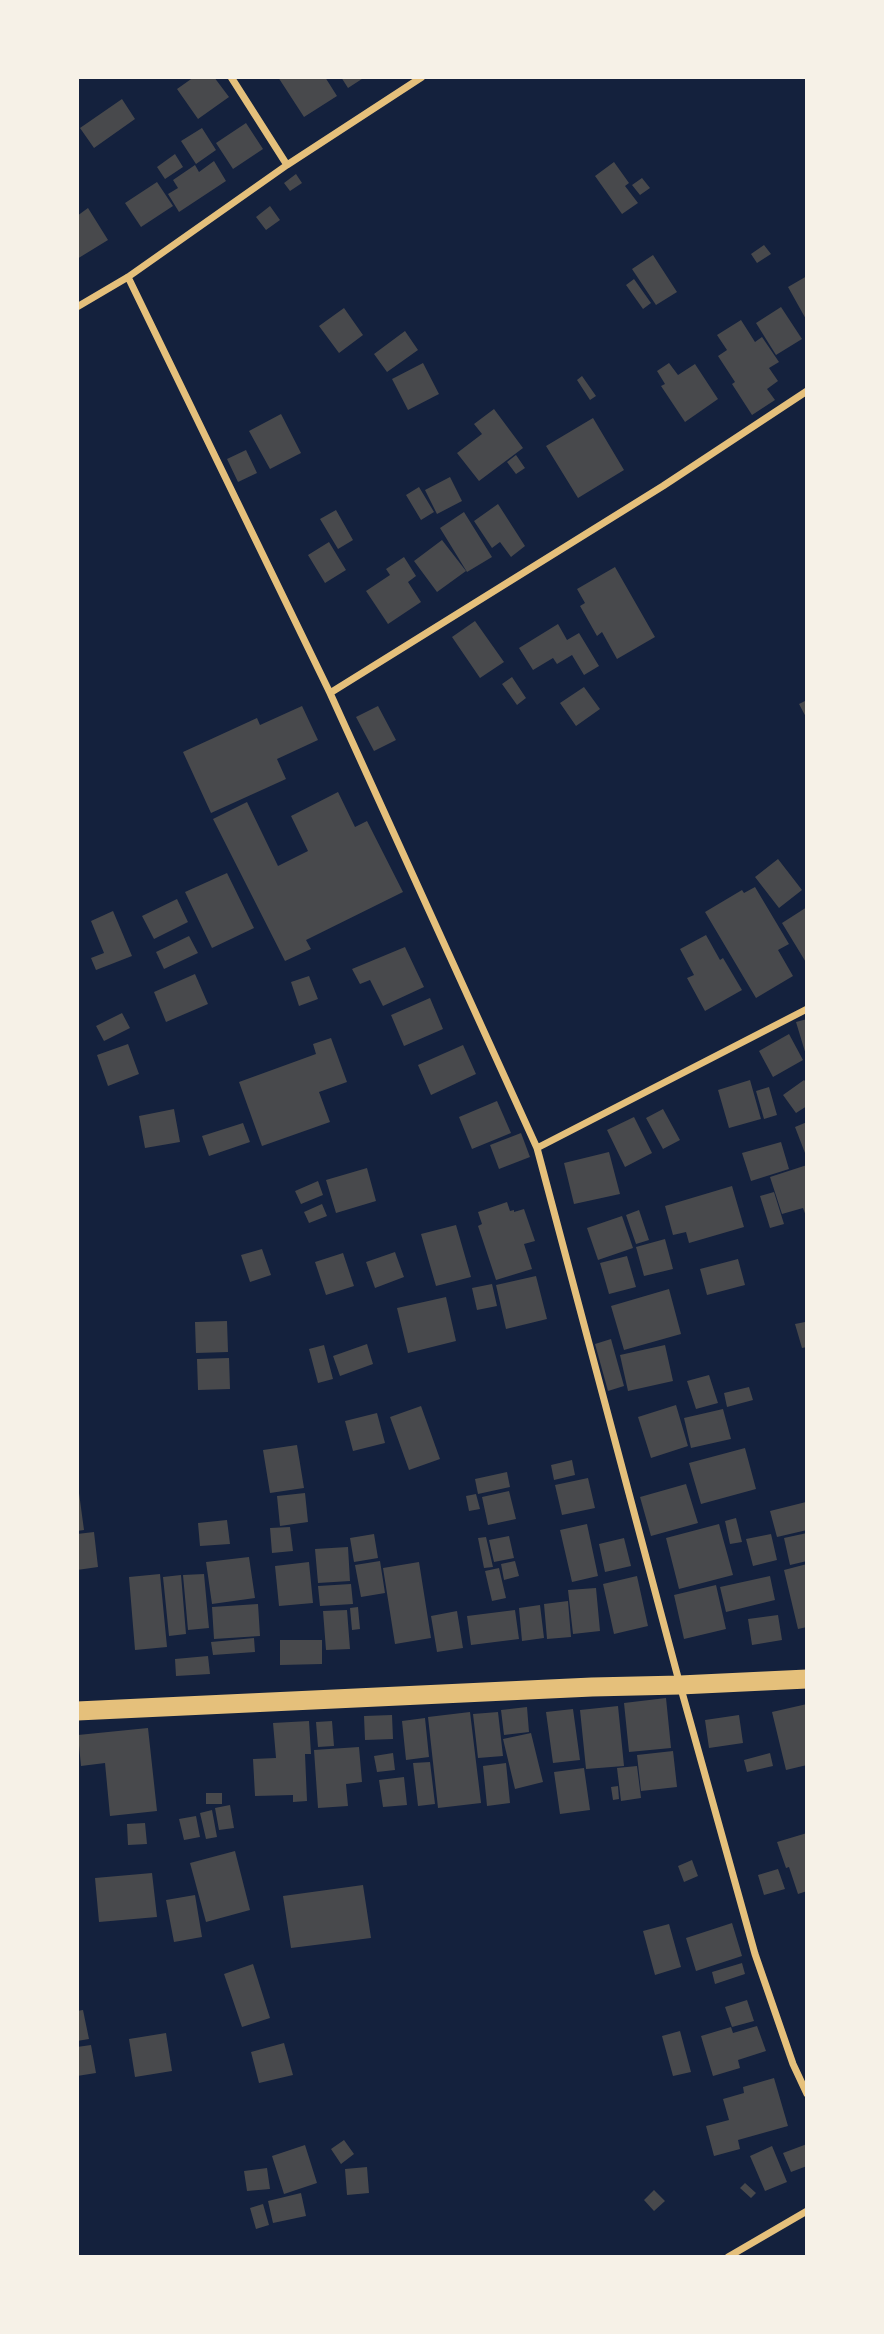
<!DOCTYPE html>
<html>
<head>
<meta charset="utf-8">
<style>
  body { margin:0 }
  #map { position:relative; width:884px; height:2334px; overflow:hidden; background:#14213d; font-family:Overpass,sans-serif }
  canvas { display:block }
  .frame { position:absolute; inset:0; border:79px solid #f6f1e7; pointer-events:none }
</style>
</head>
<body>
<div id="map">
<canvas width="884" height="2334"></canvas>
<div class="frame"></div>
</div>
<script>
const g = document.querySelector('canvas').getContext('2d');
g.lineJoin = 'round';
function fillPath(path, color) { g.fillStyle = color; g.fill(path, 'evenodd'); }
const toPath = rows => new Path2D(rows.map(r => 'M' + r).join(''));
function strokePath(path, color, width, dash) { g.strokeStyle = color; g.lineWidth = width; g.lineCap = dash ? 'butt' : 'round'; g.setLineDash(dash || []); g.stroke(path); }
fillPath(toPath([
  [194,77,214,77,229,97,198,119,177,89],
  [278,77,325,77,337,96,304,117],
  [341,77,365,77,348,88],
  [122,99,135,119,94,148,80,128],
  [246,123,263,149,233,169,216,143],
  [202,128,216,150,196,164,181,141],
  [175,154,183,167,165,179,157,167],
  [214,161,226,181,179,212,168,194,178,188,173,180,195,165,199,172],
  [614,162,629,183,625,186,638,203,622,214,595,176],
  [296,174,302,183,290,191,284,183],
  [642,178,650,188,640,195,632,185],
  [157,182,173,206,141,227,125,203],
  [270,206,280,220,266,230,256,217],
  [88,208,108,240,77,259,77,216],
  [764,245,771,254,757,263,751,254],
  [653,255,677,292,656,305,632,269],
  [807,276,807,321,788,287],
  [634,279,651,303,643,309,626,285],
  [781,307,802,339,776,355,756,323],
  [344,308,363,335,339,353,319,326],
  [741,320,755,342,762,337,779,362,769,368,778,381,767,389,775,400,752,415,732,384,735,382,718,356,727,350,717,335],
  [405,331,418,350,387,372,374,354],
  [423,363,439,394,408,410,392,379],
  [669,363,678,375,695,364,718,399,685,422,661,386,665,384,657,371],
  [582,376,596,396,590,400,577,380],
  [494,409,523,448,479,481,457,453,482,434,474,424],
  [281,414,301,453,270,469,249,431],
  [593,418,624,470,578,498,546,446],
  [246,450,257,473,238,482,227,459],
  [516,455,525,468,516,474,507,462],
  [450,477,462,501,437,514,425,490],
  [419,487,434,512,421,520,406,495],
  [498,504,525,546,511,557,500,542,492,548,474,521],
  [336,510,353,540,338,549,320,519],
  [464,512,492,557,467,572,440,528],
  [442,540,466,571,437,592,414,561],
  [329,542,346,570,325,583,308,555],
  [404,557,416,576,408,582,421,602,388,624,366,591,390,575,386,569],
  [615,567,655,637,617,659,602,632,597,636,580,606,585,603,577,589],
  [475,621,504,662,480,678,452,637],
  [558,624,567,640,579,633,599,666,584,675,572,655,557,664,553,658,533,670,519,648],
  [512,677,526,698,517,705,502,684],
  [584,687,600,709,576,726,560,703],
  [807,700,807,719,799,704],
  [302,706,318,740,277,759,286,779,211,813,183,752,257,718,260,725],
  [378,706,396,740,374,751,356,717],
  [338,792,355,827,367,821,403,892,306,940,311,949,285,961,213,819,247,802,278,866,308,851,291,816],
  [778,859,802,890,779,908,755,877],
  [227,873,254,928,212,948,185,892],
  [755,887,789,944,778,950,793,976,756,998,705,912,742,890,744,893],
  [177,899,188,922,154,939,142,916],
  [807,907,807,964,782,923],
  [113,911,132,956,96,970,91,958,104,953,91,921],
  [706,935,720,960,723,958,742,990,705,1011,687,978,694,975,680,949],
  [189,936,198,953,164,969,156,952],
  [405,947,424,987,383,1006,370,980,360,984,352,969],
  [195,974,208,1004,166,1022,154,992],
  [309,976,318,999,299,1006,291,982],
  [430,998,443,1029,404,1046,391,1015],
  [122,1013,130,1028,104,1041,96,1026],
  [807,1019,807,1055,806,1055,796,1022],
  [789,1034,803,1060,773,1077,759,1051],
  [331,1038,347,1082,319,1092,330,1122,262,1146,239,1082,316,1054,313,1044],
  [128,1044,139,1074,108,1086,97,1055],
  [463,1045,476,1074,431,1095,418,1065],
  [750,1080,761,1119,729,1128,718,1090],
  [804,1080,807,1083,807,1106,796,1113,783,1095],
  [769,1087,777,1115,764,1119,756,1091],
  [497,1101,511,1133,472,1149,459,1117],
  [174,1109,180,1142,145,1148,139,1116],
  [663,1109,680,1140,663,1149,646,1118],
  [634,1117,652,1153,625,1167,607,1130],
  [807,1122,807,1152,805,1153,795,1127],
  [243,1123,250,1142,209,1156,202,1136],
  [521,1133,530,1157,499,1169,490,1145],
  [781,1142,789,1169,751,1181,742,1153],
  [609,1152,620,1194,574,1204,564,1163],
  [807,1165,807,1219,803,1208,782,1214,770,1177],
  [367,1168,376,1201,336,1213,326,1180],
  [318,1181,323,1195,301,1204,295,1191],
  [732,1186,744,1227,689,1243,686,1232,673,1235,665,1206],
  [774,1192,784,1224,770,1228,760,1196],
  [507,1202,510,1211,514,1210,514,1212,524,1209,535,1241,524,1244,532,1269,496,1280,478,1226,482,1224,478,1212],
  [322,1204,327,1216,309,1223,304,1212],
  [639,1210,649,1240,636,1244,626,1215],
  [622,1216,633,1248,598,1260,587,1228],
  [456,1225,471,1277,436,1286,421,1234],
  [665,1239,673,1269,644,1276,636,1247],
  [262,1249,271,1275,250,1282,241,1255],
  [395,1252,404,1277,375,1288,366,1262],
  [343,1253,354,1286,326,1295,315,1262],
  [627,1256,636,1287,609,1294,600,1263],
  [738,1259,745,1285,707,1295,700,1269],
  [536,1276,547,1319,506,1329,496,1285],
  [492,1284,497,1306,477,1310,472,1288],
  [669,1289,681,1334,624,1350,611,1306],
  [446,1297,456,1341,408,1353,397,1308],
  [227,1321,228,1352,196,1353,195,1322],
  [805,1322,807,1347,802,1348,795,1324],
  [611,1339,624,1386,608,1391,595,1344],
  [367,1344,373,1364,340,1376,333,1356],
  [324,1345,333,1379,318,1383,309,1349],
  [665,1345,673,1381,628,1391,620,1355],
  [229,1358,230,1389,198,1390,197,1359],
  [709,1375,718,1403,696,1409,687,1381],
  [749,1387,753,1400,727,1407,724,1393],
  [676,1405,688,1446,651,1458,638,1417],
  [421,1406,440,1459,409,1470,390,1417],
  [723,1409,731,1439,691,1448,684,1418],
  [377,1413,385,1443,353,1451,345,1421],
  [297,1445,304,1488,270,1493,263,1450],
  [745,1448,756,1489,701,1504,689,1463],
  [572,1460,575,1475,554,1480,551,1465],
  [507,1472,510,1487,478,1494,475,1479],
  [588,1478,595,1508,562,1515,555,1485],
  [686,1484,698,1523,651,1536,640,1497],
  [509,1491,516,1519,488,1525,482,1497],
  [79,1493,84,1530,77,1531,77,1494],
  [305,1493,308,1522,280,1526,277,1496],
  [476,1494,480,1509,469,1511,466,1496],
  [806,1502,807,1530,777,1537,770,1511],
  [736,1518,742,1542,730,1544,725,1521],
  [227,1520,230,1544,200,1546,198,1523],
  [587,1524,598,1576,572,1582,560,1530],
  [719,1524,733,1575,679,1589,666,1538],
  [290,1527,293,1551,272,1553,270,1528],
  [94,1532,98,1567,77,1570,77,1534],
  [807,1533,807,1561,790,1565,784,1538],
  [374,1534,378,1558,354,1562,350,1538],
  [771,1534,777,1560,753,1566,746,1539],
  [509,1536,514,1558,494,1562,489,1540],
  [486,1537,493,1567,484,1568,478,1538],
  [624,1538,631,1566,605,1572,599,1544],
  [348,1547,350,1581,318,1583,315,1549],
  [249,1557,255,1598,212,1604,206,1562],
  [380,1561,385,1593,361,1597,355,1565],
  [515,1561,519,1576,504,1580,501,1564],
  [309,1562,313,1603,279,1606,275,1566],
  [419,1562,431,1638,395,1644,383,1568],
  [807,1564,807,1627,798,1629,784,1570],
  [499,1568,506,1598,492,1601,485,1571],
  [160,1574,167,1647,135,1650,129,1577],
  [204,1574,209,1628,188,1630,183,1575],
  [181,1575,186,1634,169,1636,163,1577],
  [637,1576,648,1626,614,1634,603,1584],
  [770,1576,775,1600,726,1612,720,1587],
  [351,1584,353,1604,320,1606,318,1586],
  [716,1585,726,1629,684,1639,674,1595],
  [596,1588,600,1631,573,1634,568,1590],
  [568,1601,571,1637,547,1639,544,1604],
  [258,1604,260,1636,214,1639,212,1607],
  [540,1605,544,1638,522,1641,519,1608],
  [358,1607,360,1629,352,1630,350,1608],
  [347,1610,350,1649,326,1650,323,1611],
  [515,1610,519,1639,471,1645,467,1616],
  [457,1611,463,1648,437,1652,431,1616],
  [778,1615,782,1640,752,1645,748,1619],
  [254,1638,255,1652,213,1655,211,1642],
  [280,1640,322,1640,322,1664,280,1665],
  [208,1656,210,1674,176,1676,175,1659],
  [666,1698,671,1748,629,1752,624,1703],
  [807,1704,807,1765,786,1770,772,1712],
  [618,1706,624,1766,586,1769,580,1710],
  [527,1707,529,1732,504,1735,501,1710],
  [573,1709,580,1760,553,1763,546,1712],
  [470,1712,481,1803,438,1808,428,1717],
  [498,1712,503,1756,478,1758,473,1714],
  [392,1715,393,1739,365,1740,364,1716],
  [739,1715,743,1743,709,1748,705,1720],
  [425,1718,429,1757,406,1760,402,1721],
  [309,1721,311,1754,305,1754,307,1801,293,1802,293,1795,255,1796,253,1759,276,1758,273,1723],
  [332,1721,334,1746,318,1747,316,1722],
  [148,1728,157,1811,110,1816,105,1763,81,1766,78,1735],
  [531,1733,543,1782,515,1789,503,1739],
  [359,1747,362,1782,346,1784,348,1806,318,1808,314,1750],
  [673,1751,677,1787,641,1791,637,1755],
  [393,1753,395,1770,377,1772,374,1756],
  [770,1753,773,1766,747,1772,744,1760],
  [430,1762,435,1804,418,1806,413,1763],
  [506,1763,510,1803,487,1806,483,1766],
  [637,1766,641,1798,621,1801,617,1768],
  [584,1768,590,1810,560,1814,554,1772],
  [404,1777,407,1805,383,1807,379,1780],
  [618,1786,619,1799,613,1800,611,1787],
  [206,1793,222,1793,222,1804,206,1804],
  [230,1805,234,1828,219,1830,215,1808],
  [212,1810,217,1837,206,1839,200,1813],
  [196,1816,200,1837,184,1840,179,1819],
  [145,1823,147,1844,128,1845,127,1824],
  [807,1833,807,1891,798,1894,789,1867,786,1868,777,1842],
  [235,1851,250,1910,206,1922,190,1863],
  [692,1860,698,1876,684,1882,678,1866],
  [778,1869,785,1889,764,1895,758,1875],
  [152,1873,157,1917,99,1922,95,1878],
  [363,1885,371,1938,291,1948,283,1896],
  [195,1895,202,1937,174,1942,166,1900],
  [732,1923,742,1956,696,1971,686,1938],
  [669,1924,681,1967,655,1975,643,1931],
  [742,1963,745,1974,715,1984,712,1972],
  [253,1964,270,2018,242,2027,224,1974],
  [747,2000,754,2021,732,2027,725,2007],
  [83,2010,89,2039,77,2041,77,2011],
  [757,2026,766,2051,738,2060,740,2068,713,2076,701,2036,731,2027,733,2033],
  [680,2031,691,2072,673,2076,662,2036],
  [166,2033,172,2071,135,2077,129,2039],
  [284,2043,293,2075,259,2083,251,2052],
  [91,2045,96,2073,77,2076,77,2047],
  [774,2078,788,2126,738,2140,740,2149,714,2156,706,2126,729,2120,723,2099,744,2093,743,2087],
  [344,2140,354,2154,341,2164,331,2149],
  [807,2144,807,2166,791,2172,783,2153],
  [305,2145,317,2183,284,2194,272,2156],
  [772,2146,787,2182,765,2191,750,2156],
  [367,2167,369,2193,347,2195,345,2169],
  [267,2168,270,2189,247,2191,244,2171],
  [745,2183,756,2193,751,2198,740,2188],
  [654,2190,665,2201,654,2211,644,2200],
  [301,2193,306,2216,273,2223,268,2201],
  [263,2204,269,2225,256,2229,250,2208]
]), '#48494c');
strokePath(toPath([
  [231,77,287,165],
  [128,277,330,693,537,1148,680,1685,755,1954,793,2064,807,2094],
  [77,307,128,277,287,165,422,77],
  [330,693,663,486,807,391],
  [537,1148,807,1009],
  [728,2257,807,2211]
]), '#e5c07b', 7);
strokePath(toPath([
  [77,1711,592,1687,680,1685,807,1679]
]), '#e5c07b', 19);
</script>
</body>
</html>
